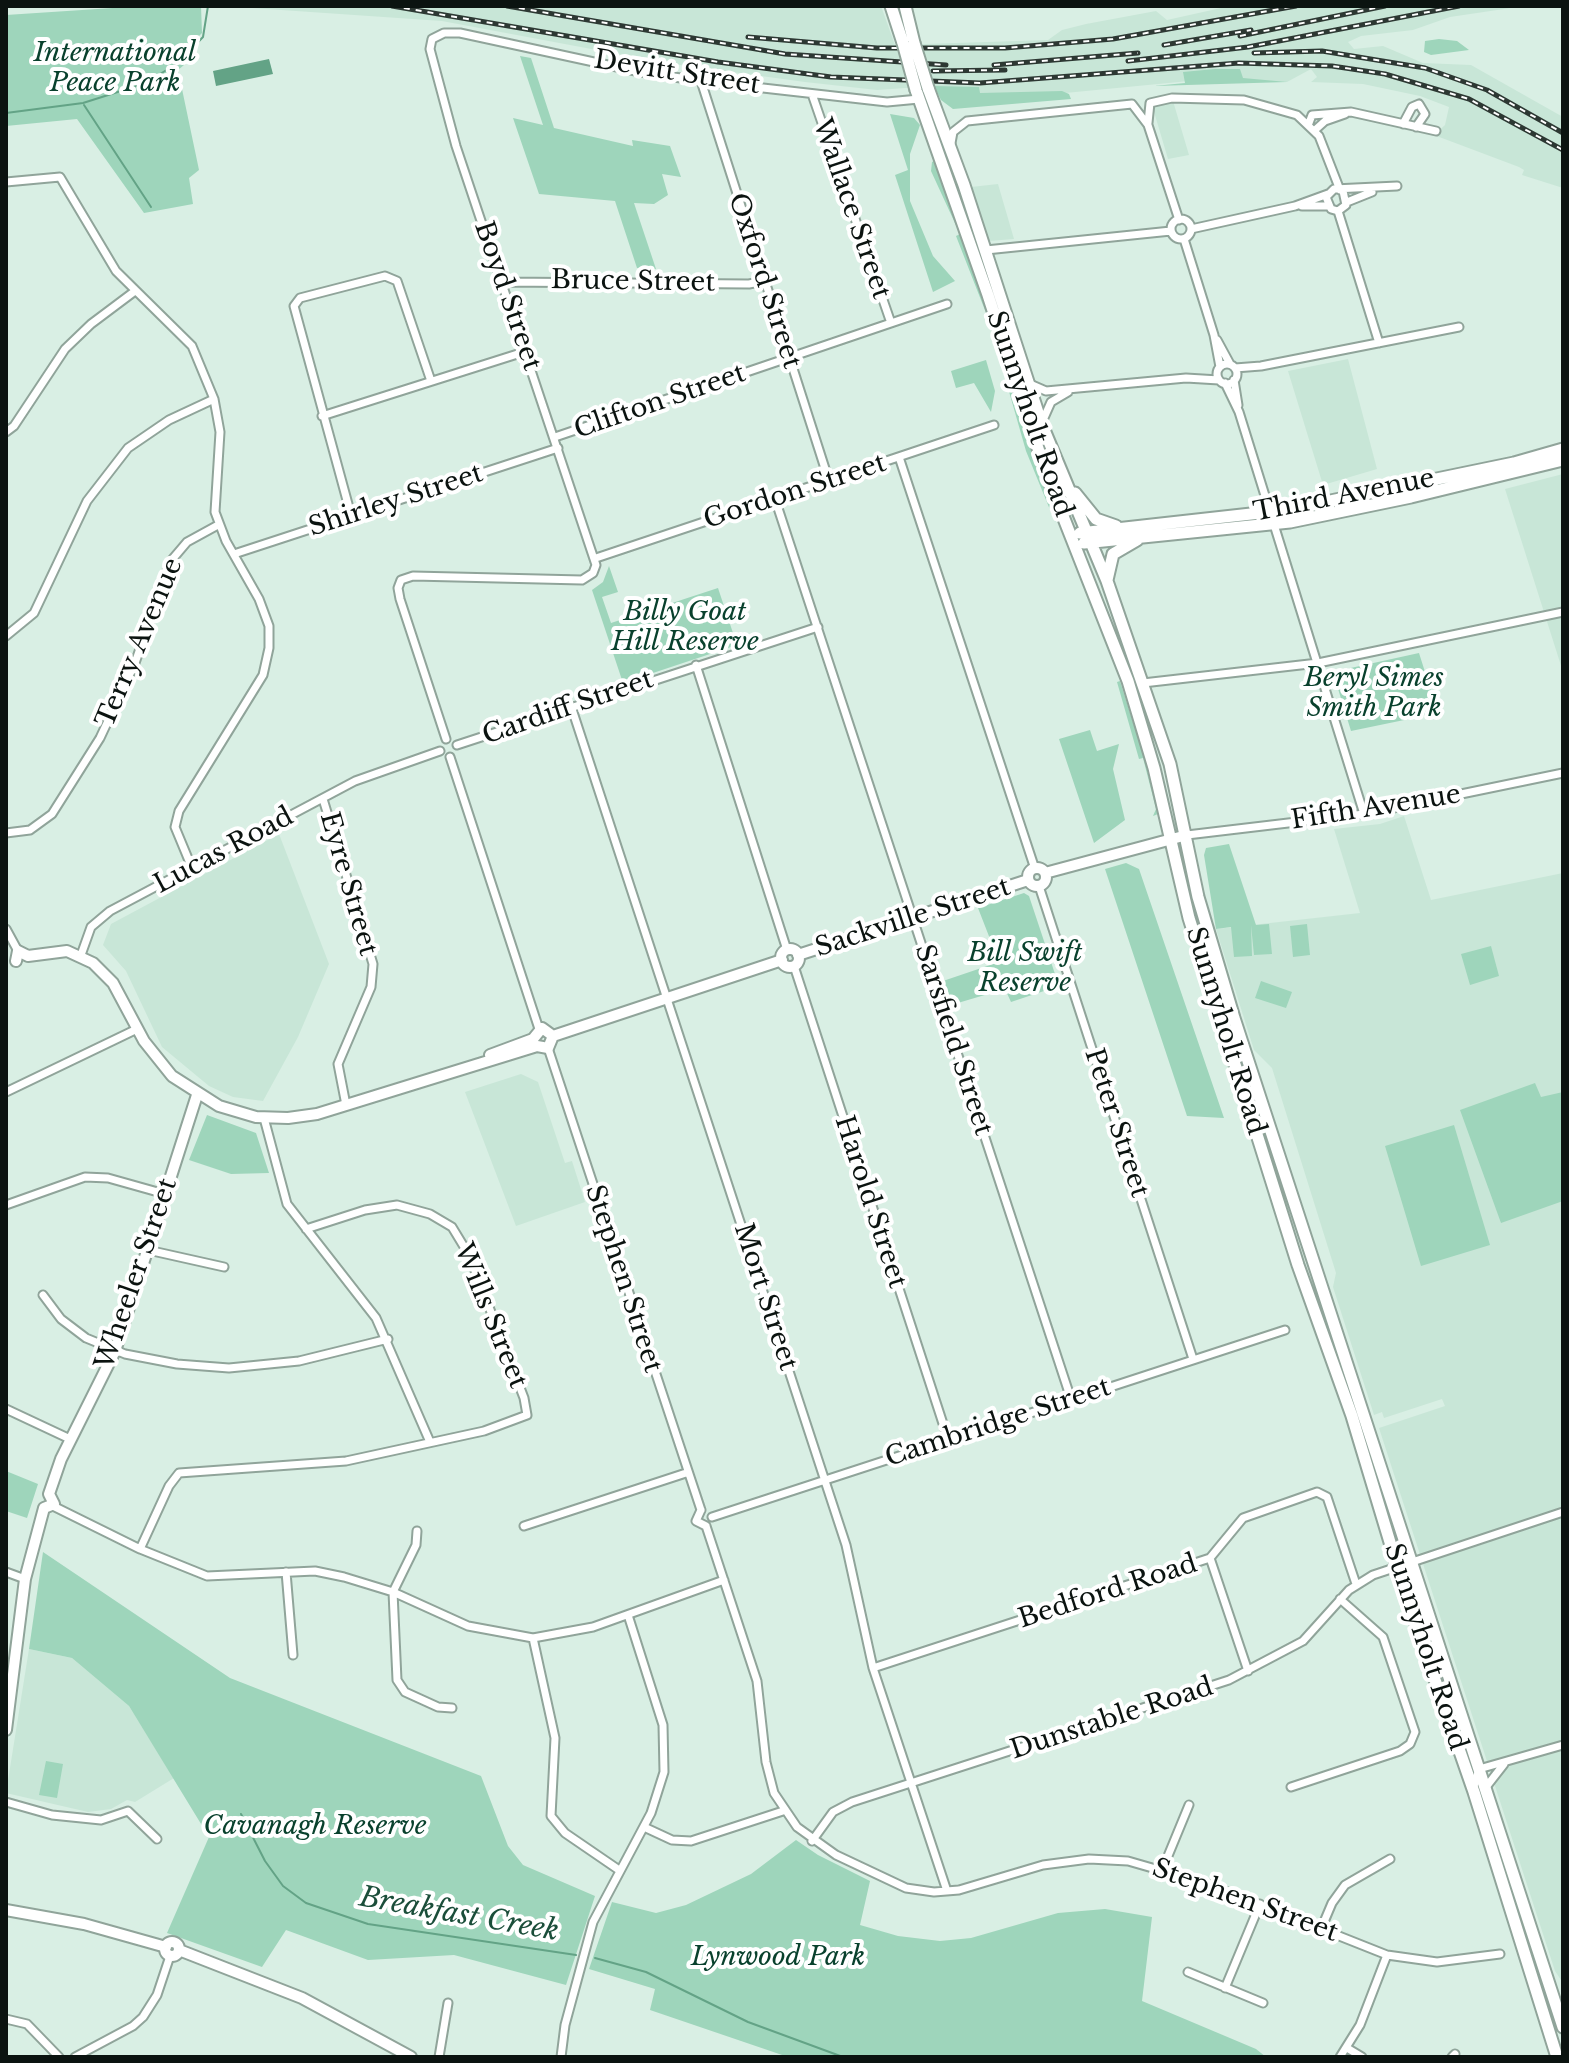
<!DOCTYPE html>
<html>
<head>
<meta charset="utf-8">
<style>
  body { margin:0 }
  #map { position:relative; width:1569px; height:2063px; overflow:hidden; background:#d9efe4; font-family:"Libre Baskerville",serif }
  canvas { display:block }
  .frame { position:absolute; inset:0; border:8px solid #0b1310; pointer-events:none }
</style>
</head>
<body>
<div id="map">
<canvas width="1569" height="2063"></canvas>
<div class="frame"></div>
</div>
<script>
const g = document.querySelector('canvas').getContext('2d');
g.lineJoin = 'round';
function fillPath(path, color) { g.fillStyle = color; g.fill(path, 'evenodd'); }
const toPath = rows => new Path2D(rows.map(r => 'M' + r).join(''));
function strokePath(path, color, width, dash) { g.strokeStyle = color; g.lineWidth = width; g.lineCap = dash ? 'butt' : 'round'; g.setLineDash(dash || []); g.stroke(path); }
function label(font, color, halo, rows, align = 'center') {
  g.font = font + ' "Libre Baskerville",serif'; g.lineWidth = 8; g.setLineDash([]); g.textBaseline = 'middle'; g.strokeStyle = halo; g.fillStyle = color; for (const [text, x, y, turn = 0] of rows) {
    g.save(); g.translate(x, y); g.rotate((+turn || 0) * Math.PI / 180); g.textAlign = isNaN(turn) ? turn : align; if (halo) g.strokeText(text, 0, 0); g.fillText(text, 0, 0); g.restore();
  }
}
fillPath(toPath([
  [223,6,881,6,895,45,1048,40,1062,30,1086,24,1156,11,1167,20,1230,6,1524,6,1450,17,1413,30,1361,36,1348,42,1354,49,1383,46,1423,63,1471,65,1563,117,1563,188,1522,175,1524,170,1519,167,1434,135,1445,125,1449,107,1420,96,1363,84,1311,82,1317,77,1311,69,1287,82,1189,81,962,103,939,94,934,86,877,90,805,82,666,63,442,21],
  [1173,101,1189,155,1168,159,1152,105],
  [998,184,1014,239,989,241,971,187],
  [1348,359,1377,469,1323,485,1288,371],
  [1563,474,1563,672,1505,489],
  [1404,816,1431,900,1563,873,1563,1983,1555,1971,1379,1428,1445,1406,1442,1399,1384,1418,1382,1412,1374,1415,1333,1287,1336,1273,1272,1068,1254,1050,1216,929,1360,913,1334,829,1380,824],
  [279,834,329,964,298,1037,263,1101,233,1097,209,1086,162,1047,126,971,103,945,111,924],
  [521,1074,538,1082,565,1163,572,1161,585,1202,516,1226,465,1092],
  [29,1649,72,1658,129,1706,174,1778,135,1802,127,1800,111,1809,88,1812,6,1793]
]), '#c8e6d7');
fillPath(toPath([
  [143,6,201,6,202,33,178,57,184,65,178,70,199,170,189,178,193,204,144,213,77,119,6,126,6,15],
  [1439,39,1457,41,1469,50,1431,55,1424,52,1425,41],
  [520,56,531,58,554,128,633,146,632,140,670,146,681,177,662,174,668,195,654,204,634,203,656,269,637,268,615,201,539,194,513,118,543,125],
  [1215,69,1240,69,1243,78,1287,82,1154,86,1185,83,1183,72],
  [934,86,979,87,980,93,1062,91,1069,94,1071,99,953,109,941,100],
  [890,114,914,118,920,125,910,154,910,201,933,256,955,281,933,292,895,175,908,170],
  [936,160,1058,521,1055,522,1026,451,988,318,956,236,960,234,931,171,932,162],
  [986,360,995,391,991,412,974,383,956,388,951,371],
  [609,566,618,592,602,597,611,623,718,588,737,645,623,683,592,590,603,582],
  [1419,653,1438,713,1351,731,1335,679,1337,671],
  [1120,681,1144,757,1158,814,1153,816,1156,809,1143,758,1139,759,1117,682],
  [1090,730,1097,751,1119,744,1113,769,1125,820,1094,843,1059,739],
  [1229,844,1256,925,1269,924,1272,954,1254,955,1251,925,1252,956,1234,957,1231,927,1216,929,1204,855,1206,848],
  [1126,863,1139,869,1224,1118,1187,1116,1105,869],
  [1024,893,1029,896,1059,986,1011,1002,1005,989,951,1005,943,981,999,962,978,908],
  [1307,924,1310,955,1293,957,1290,926],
  [1491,946,1499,976,1470,985,1461,954],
  [1261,981,1292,992,1286,1008,1255,998],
  [1535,1083,1541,1097,1563,1092,1563,1201,1501,1223,1460,1110],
  [207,1115,256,1133,269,1173,231,1174,189,1160],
  [1454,1125,1490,1245,1421,1266,1385,1146],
  [6,1471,38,1484,27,1518,6,1511],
  [43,1552,230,1678,481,1776,508,1846,523,1865,595,1896,566,1985,454,1955,368,1960,286,1930,262,1967,167,1933,209,1837,129,1706,72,1658,29,1649],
  [46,1761,63,1764,57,1798,39,1795],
  [796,1840,818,1855,870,1881,860,1925,898,1936,940,1941,971,1938,1058,1913,1105,1909,1152,1917,1142,2001,1256,2049,1266,2057,788,2057,650,2010,655,1989,589,1969,612,1902,656,1913,686,1905,751,1874]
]), '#9ed5bb');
fillPath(toPath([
  [269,59,273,74,216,86,213,71]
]), '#63a386');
strokePath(toPath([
  [84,105,151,207],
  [6,113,83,103,146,83,179,62,203,37,208,6],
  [241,1814,265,1861,283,1886,306,1903,368,1924,576,1955],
  [595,1958,646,1972,748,2022,843,2057]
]), '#63a386', 2);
const street = toPath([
  [701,81,829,481],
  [812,94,891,323],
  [1148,123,1150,103,1172,98,1244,100,1297,115,1319,136,1340,190],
  [1309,123,1312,115,1351,112,1436,131],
  [1403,124,1412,107,1419,104,1425,114,1416,127],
  [1315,130,1325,121,1345,114],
  [951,143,953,132,967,121,1132,104,1148,125,1179,220],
  [6,182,60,177,116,271,192,346,214,399,220,432,215,512,226,541,259,599,269,626,269,648,263,675,179,811,175,827,192,868],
  [1343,191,1346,205,1338,211,1331,209,1326,197,1334,189,1397,186],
  [1347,202,1372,192],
  [1302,206,1328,206],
  [1338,211,1379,343],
  '1171 229a10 10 0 1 1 20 0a10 10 0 1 1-20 0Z',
  [1191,229,1295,206,1328,194],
  [1184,239,1214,335,1220,367],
  [986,250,1171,231],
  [503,282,749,284,764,281],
  [1217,340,1230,364],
  '1217 374a10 10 0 1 1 20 0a10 10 0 1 1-20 0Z',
  [1235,368,1261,366,1459,327],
  [1234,380,1238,405],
  [1225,383,1239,412,1364,814],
  [1030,384,1046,391,1186,378,1219,380],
  [322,416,527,351],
  [1043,420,1051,402,1068,392],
  [6,432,14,426,65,349,91,324,135,291],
  [555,437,947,304],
  [899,457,1035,869],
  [775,499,1071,1399],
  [351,515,294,306,300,298,385,276,397,281,431,381],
  [234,554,558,448],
  [596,558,994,425],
  [6,636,34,613,87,501,128,448,169,420,214,399],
  [696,665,787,950],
  [1143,683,1318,663,1563,612],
  [571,706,846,1545,873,1668,947,1891],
  [446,739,400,599,398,588,401,580,413,576,582,580,593,573,596,565,456,146,430,49,432,39,444,33,460,33,640,72,701,81,887,102,919,99],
  [457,745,818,627],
  [450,757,539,1029],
  [323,799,373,964,371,987,338,1064,346,1105],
  [6,833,30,830,52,814,100,738,135,663,170,562,187,542,218,525],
  [1187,835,1364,814,1563,773],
  [1039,886,1193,1359],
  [6,929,18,951],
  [81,955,91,927,110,911,355,781,440,751],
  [794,966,948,1439],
  [548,1048,701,1510],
  [6,1092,137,1029],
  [264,1118,287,1204,376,1318,430,1442],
  [6,1205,85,1177,108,1178,165,1194],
  [148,1250,224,1267],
  [43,1295,61,1319,86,1338,125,1354,177,1364,229,1368,299,1361,388,1339],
  [6,1409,70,1439],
  [53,1506,140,1549,207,1576,315,1571,344,1577,393,1592,468,1626,533,1638,593,1627,724,1580],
  [701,1510,696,1521,706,1526],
  [712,1517,1285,1330],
  [524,1526,686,1473],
  [706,1526,757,1681,766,1762,774,1793,797,1827,836,1855,906,1888,934,1892,959,1890,1043,1865,1089,1859,1128,1861,1208,1884,1387,1955,1437,1962,1500,1954],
  [417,1531,416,1545,393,1592,397,1680,405,1692,438,1707,452,1708],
  [140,1549,169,1486,179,1473,346,1461,484,1431,527,1415,524,1398,469,1255,452,1227,430,1214,397,1205,365,1210,306,1229],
  [1210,1558,1248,1671],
  [6,1572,25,1579],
  [286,1572,293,1655],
  [533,1638,555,1738,551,1816,565,1833,619,1870],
  [873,1668,1210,1558,1243,1518,1317,1492,1327,1497,1356,1584],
  [1474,1786,1479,1769,1563,1745],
  [1291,1787,1400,1751,1410,1744,1415,1732,1383,1637,1340,1599],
  [1486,1787,1504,1764],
  [6,1802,52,1815,101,1820,128,1811,157,1839],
  [644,1827,672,1840,691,1841,783,1811],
  [812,1841,833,1812,852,1802,1229,1680,1303,1641,1349,1590,1373,1575,1563,1512],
  [1163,1868,1189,1805],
  [1321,1929,1332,1903,1345,1885,1390,1859],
  [1188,1972,1263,2003],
  [1225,1988,1260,1904],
  [6,2019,27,2024,59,2057],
  [1347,2048,1362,2057],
  [75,2057,133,2026,143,2017,157,1995,170,1956],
  [439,2057,448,2003],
  [561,2057,565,2025,593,1922,651,1813,664,1772,663,1725,628,1615],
  [1340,2057,1360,2025,1387,1955],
  [1452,2057,1455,2054]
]);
const secondary = toPath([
  '1028 877a9 9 0 1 1 18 0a9 9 0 1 1-18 0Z',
  [1045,873,1187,835],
  '781 958a9 9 0 1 1 18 0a9 9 0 1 1-18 0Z',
  [798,955,1028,880],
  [28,956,67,951,93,963,113,983,144,1041,172,1076,219,1106,256,1117,288,1118,317,1114,537,1046,548,1048,553,1036],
  [16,961,18,951,28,956],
  [553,1036,782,960],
  [533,1039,542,1028,553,1036],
  [490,1055,533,1039],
  [49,1494,61,1459,115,1351,197,1095],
  [44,1508,54,1504,49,1494],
  [6,1730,25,1579,44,1508],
  [6,1910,84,1924,166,1947],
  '165 1949a7 7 0 1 1 14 0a7 7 0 1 1-14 0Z',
  [179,1950,302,1998,411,2057]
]);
const primary = toPath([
  [891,6,903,43],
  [905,6,914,43],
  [928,88,964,185,1042,425,1107,581,1170,764,1198,897,1234,1018,1563,2027],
  [916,90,988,295,1046,473,1128,681,1154,768,1189,918,1298,1265,1352,1416,1408,1602,1474,1792,1557,2057],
  [1075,493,1096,519,1116,526],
  [1080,533,1287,510,1514,463,1563,449],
  [1084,543,1290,522,1411,497,1563,460],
  [1107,580,1113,554,1137,540]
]);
strokePath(street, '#90a49a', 11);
strokePath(secondary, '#90a49a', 14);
strokePath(primary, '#90a49a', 15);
strokePath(street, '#fff', 7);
strokePath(secondary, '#fff', 10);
strokePath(primary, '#fff', 11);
const rail = toPath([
  [392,6,718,62,831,77,980,83,1239,63,1332,66,1385,74,1469,99,1563,150],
  [507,6,785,54,946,65],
  [1240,36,1385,6],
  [748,37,877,48,1005,48,1113,39,1296,6],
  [1164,45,1251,30],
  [1254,53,1322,51,1425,68,1487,90,1563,133],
  [1128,61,1248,47,1459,6],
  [994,65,1138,53],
  [933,71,1005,70]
]);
strokePath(rail, '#2d3833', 5);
strokePath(rail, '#fff', 2, [6]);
const primaryBridge = toPath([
  [903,43,916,90],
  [914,43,928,88]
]);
strokePath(primaryBridge, '#90a49a', 15, []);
strokePath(primaryBridge, '#fff', 11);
label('italic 26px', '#09412d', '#fff', [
  ["International",115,54],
  ["Peace Park",115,84],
  ["Billy Goat",685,613],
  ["Hill Reserve",685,643],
  ["Beryl Simes",1374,679],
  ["Smith Park",1374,709],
  ["Bill Swift",1025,954],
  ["Reserve",1025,984],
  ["Cavanagh Reserve",315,1827],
  ["Lynwood Park",778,1958]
]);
label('26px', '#0b1310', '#fff', [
  ["Devitt Street",677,73,9],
  ["Wallace Street",851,209,71],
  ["Oxford Street",764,281,72],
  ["Bruce Street",633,282,1],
  ["Boyd Street",507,296,71],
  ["Clifton Street",660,402,-19],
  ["Sunnyholt Road",1029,414,71],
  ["Gordon Street",795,492,-18],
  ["Third Avenue",1344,496,-11],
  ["Shirley Street",396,501,-18],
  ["Terry Avenue",140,643,-67],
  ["Cardiff Street",568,708,-19],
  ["Fifth Avenue",1376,808,-9],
  ["Lucas Road",224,851,-28],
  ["Eyre Street",348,884,74],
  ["Sackville Street",913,918,-18],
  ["Sunnyholt Road",1225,1031,73],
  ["Sarsfield Street",953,1040,72],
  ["Peter Street",1116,1123,72],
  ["Harold Street",870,1202,72],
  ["Wheeler Street",137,1274,-71],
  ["Stephen Street",623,1279,72],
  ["Mort Street",765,1297,72],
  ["Wills Street",490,1316,68],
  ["Cambridge Street",998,1423,-18],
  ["Bedford Road",1108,1592,-18],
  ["Sunnyholt Road",1425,1647,72],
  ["Dunstable Road",1112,1719,-18],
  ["Stephen Street",1245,1901,20]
]);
label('italic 28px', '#1b4e3a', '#fff', [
  ["Breakfast Creek",459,1915,10]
]);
</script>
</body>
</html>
